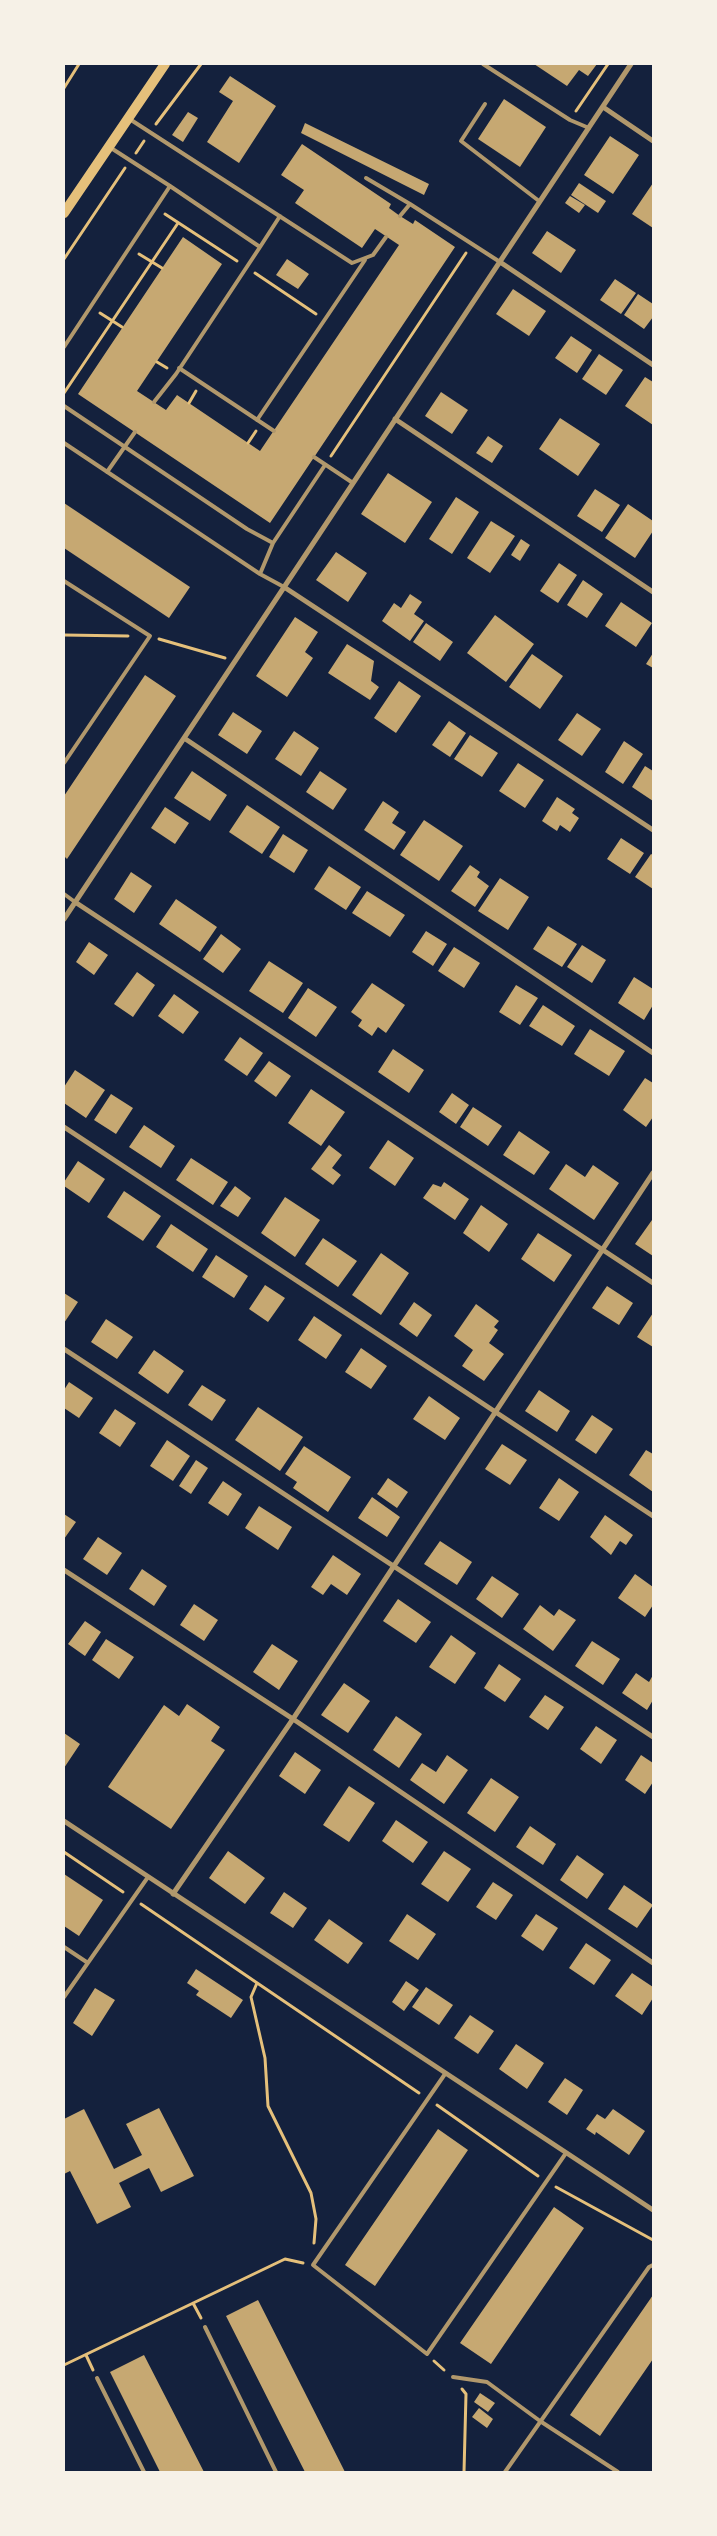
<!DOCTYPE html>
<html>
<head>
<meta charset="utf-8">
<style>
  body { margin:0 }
  #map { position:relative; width:717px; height:2536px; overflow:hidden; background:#14213d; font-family:"Golos Text",sans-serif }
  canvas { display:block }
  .frame { position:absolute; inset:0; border:65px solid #f6f1e7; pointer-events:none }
</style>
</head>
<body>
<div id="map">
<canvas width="717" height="2536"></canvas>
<div class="frame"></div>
</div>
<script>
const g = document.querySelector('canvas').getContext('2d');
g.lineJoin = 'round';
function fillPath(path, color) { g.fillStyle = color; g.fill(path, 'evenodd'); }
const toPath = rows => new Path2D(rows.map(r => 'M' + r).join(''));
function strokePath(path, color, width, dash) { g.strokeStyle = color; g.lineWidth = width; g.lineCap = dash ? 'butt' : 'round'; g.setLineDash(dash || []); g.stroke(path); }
fillPath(toPath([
  [534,64,597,64,588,76,579,70,567,86],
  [230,76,276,106,239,163,207,142,233,101,219,92],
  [504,99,546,127,520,167,478,139],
  [188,112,198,118,183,142,172,135],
  [305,123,429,184,424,195,301,133],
  [610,136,639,155,613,194,584,175],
  [302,144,391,204,389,208,400,216,413,224,415,220,455,247,270,523,78,394,183,237,222,264,137,391,166,410,177,395,260,451,399,245,375,229,362,248,295,203,304,190,281,175],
  [579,183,606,201,598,213,571,195],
  [653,183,653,228,632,214],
  [570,196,585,205,579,213,565,203],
  [547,231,576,250,561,273,532,253],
  [287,259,309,274,298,289,276,275],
  [615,279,636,293,621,314,600,300],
  [513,289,546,311,529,336,496,314],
  [638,294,653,304,653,317,644,329,624,315],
  [571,336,592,350,577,373,555,358],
  [599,354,623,370,606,395,582,379],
  [645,377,653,382,653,425,625,406],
  [441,392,468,410,452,434,425,416],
  [560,418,600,444,578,476,539,449],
  [488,436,503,446,492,463,476,453],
  [388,473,432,502,405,543,361,514],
  [595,489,620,505,602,532,577,516],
  [456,497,479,512,452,554,429,539],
  [64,503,190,587,169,618,64,548],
  [628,504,653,521,653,531,635,558,605,538],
  [491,521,515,536,490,573,467,558],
  [521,539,530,545,520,561,511,555],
  [336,552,367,573,348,602,316,580],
  [559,563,577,575,558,603,540,591],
  [583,580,603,594,587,618,567,605],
  [410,594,422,602,414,614,424,621,410,641,382,621,394,603,401,608],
  [621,602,652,623,636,647,605,626],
  [495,615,534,644,506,682,467,653],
  [295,617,318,632,305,652,313,658,287,697,256,676],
  [426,623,453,642,440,661,413,642],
  [347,644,374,661,371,681,379,687,370,700,328,673],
  [653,653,653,668,646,664],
  [532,654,563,676,540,709,509,687],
  [145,675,176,696,67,859,64,856,64,796],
  [399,681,421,696,396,733,374,718],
  [233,712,262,731,247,754,218,735],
  [577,713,601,729,582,756,558,740],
  [449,721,466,733,450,757,432,745],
  [294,731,319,748,301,776,275,759],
  [470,735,498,753,482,777,454,759],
  [624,741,643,754,623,784,605,772],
  [518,763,544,780,525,808,499,791],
  [645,766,653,771,653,801,632,787],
  [192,771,227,795,210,821,174,798],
  [320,771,347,789,333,810,306,792],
  [557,797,575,809,572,813,579,818,570,832,560,825,557,831,542,821],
  [383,801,399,812,392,823,406,832,394,850,364,830],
  [247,805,280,827,262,854,229,832],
  [165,807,189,823,175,844,151,828],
  [424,820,463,846,439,881,400,855],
  [283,834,308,850,294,873,269,857],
  [621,838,644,853,630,874,607,859],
  [651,854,653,855,653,889,635,877],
  [470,865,480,872,477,877,489,886,475,907,451,891],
  [329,866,361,887,346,910,314,889],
  [131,872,152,886,134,913,114,899],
  [500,878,529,897,508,930,478,911],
  [367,891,405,915,390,937,352,913],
  [176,899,217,927,200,952,159,924],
  [548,926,577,944,562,967,533,949],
  [426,931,447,944,433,966,412,952],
  [221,934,241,949,223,973,203,959],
  [89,942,108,955,94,975,76,962],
  [582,945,606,960,592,983,567,967],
  [454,947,480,963,464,988,438,971],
  [269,961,303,983,283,1013,249,991],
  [137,972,155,985,133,1017,114,1004],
  [634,977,653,989,653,1005,644,1020,618,1003],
  [372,983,405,1005,386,1033,378,1027,372,1036,358,1026,362,1020,351,1012],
  [516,985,538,998,520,1025,499,1012],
  [308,988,337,1007,316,1037,288,1018],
  [174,994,199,1012,183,1034,158,1016],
  [543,1005,575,1026,562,1046,529,1026],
  [590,1029,625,1051,609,1076,574,1054],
  [240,1037,263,1053,247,1076,224,1060],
  [393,1049,424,1070,409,1093,378,1072],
  [269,1061,291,1076,276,1097,254,1081],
  [75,1070,105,1090,86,1118,64,1103,64,1087],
  [645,1078,653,1083,653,1117,646,1127,623,1110],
  [311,1089,345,1112,321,1146,288,1123],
  [452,1093,469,1105,456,1124,439,1112],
  [111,1094,133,1108,116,1134,94,1120],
  [473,1107,502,1126,488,1146,460,1127],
  [144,1125,175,1146,161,1168,129,1147],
  [519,1131,550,1152,534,1175,503,1155],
  [388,1140,414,1158,395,1186,369,1168],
  [329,1145,342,1155,332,1168,341,1175,333,1185,311,1169],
  [191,1158,228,1182,213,1205,176,1180],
  [78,1161,105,1179,89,1203,64,1186,64,1182],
  [566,1164,585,1177,593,1165,619,1183,594,1220,549,1189],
  [444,1182,469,1199,455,1220,423,1198,433,1184,441,1187],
  [235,1186,251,1198,238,1217,220,1206],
  [124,1191,161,1216,143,1241,107,1217],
  [285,1197,320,1220,295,1257,261,1233],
  [481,1205,508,1224,489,1252,463,1233],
  [652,1220,653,1221,653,1256,635,1244],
  [171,1224,208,1249,193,1272,156,1247],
  [538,1233,572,1255,554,1282,521,1259],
  [323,1238,357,1261,338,1287,305,1264],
  [381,1253,409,1273,381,1315,352,1295],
  [216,1255,248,1276,234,1298,202,1277],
  [265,1285,285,1298,268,1322,249,1309],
  [607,1286,633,1303,619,1325,592,1308],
  [64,1293,78,1302,64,1323],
  [414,1302,432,1315,417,1337,399,1324],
  [476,1304,499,1321,494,1327,498,1330,489,1343,504,1354,484,1381,462,1366,473,1350,454,1336],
  [653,1313,653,1347,637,1337],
  [314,1316,342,1335,326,1359,298,1340],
  [106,1319,133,1337,117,1359,91,1342],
  [361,1348,387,1366,371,1389,345,1372],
  [154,1350,184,1371,168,1394,138,1373],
  [69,1382,93,1398,79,1418,64,1408,64,1390],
  [202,1385,226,1400,212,1421,188,1405],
  [539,1390,570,1411,557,1432,525,1411],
  [429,1396,460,1418,445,1440,413,1419],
  [258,1407,303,1437,280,1471,235,1440],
  [115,1409,136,1423,120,1447,99,1433],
  [592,1415,613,1429,596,1454,575,1440],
  [167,1440,190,1456,173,1481,150,1466],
  [502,1444,527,1460,510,1485,485,1469],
  [304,1446,351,1477,328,1512,293,1488,297,1482,285,1474],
  [646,1450,653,1454,653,1492,629,1475],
  [196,1460,208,1468,191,1494,179,1486],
  [388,1478,408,1492,397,1508,377,1494],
  [559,1478,579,1492,559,1521,539,1508],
  [223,1481,242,1494,228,1516,208,1503],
  [372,1497,400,1517,387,1537,358,1518],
  [259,1506,292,1527,278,1550,245,1528],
  [64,1514,76,1522,64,1539],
  [605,1515,633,1535,626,1545,620,1541,611,1555,590,1537],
  [98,1537,122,1553,107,1575,83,1559],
  [440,1541,472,1562,457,1585,424,1564],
  [333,1555,361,1574,347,1595,331,1584,323,1595,311,1587],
  [142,1569,167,1586,154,1606,129,1589],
  [635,1574,653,1587,653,1605,645,1617,618,1598],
  [492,1576,519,1594,502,1618,476,1599],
  [398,1599,431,1622,416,1643,383,1621],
  [194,1604,218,1620,204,1641,180,1625],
  [540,1605,554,1616,559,1609,576,1620,553,1651,523,1629],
  [85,1621,101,1632,85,1656,68,1644],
  [451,1635,476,1653,455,1684,429,1667],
  [106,1639,134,1657,119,1679,92,1660],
  [592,1641,620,1659,603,1685,575,1666],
  [272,1644,298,1661,279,1690,253,1672],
  [499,1664,521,1679,505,1702,484,1688],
  [636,1673,649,1682,653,1675,653,1700,647,1710,622,1693],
  [344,1683,370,1701,348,1733,321,1715],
  [545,1695,564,1707,548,1730,529,1717],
  [187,1704,220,1727,211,1741,225,1750,171,1829,108,1787,164,1705,179,1716],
  [396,1716,422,1734,399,1768,373,1750],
  [596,1726,617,1740,601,1764,580,1749],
  [64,1733,80,1744,64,1768],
  [295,1752,321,1770,305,1794,279,1776],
  [447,1755,468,1770,444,1804,410,1780,422,1763,436,1772],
  [641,1755,653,1763,653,1782,645,1794,625,1780],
  [491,1778,519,1797,495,1832,467,1813],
  [349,1786,375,1803,349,1842,323,1825],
  [396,1820,428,1842,413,1863,382,1841],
  [530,1826,556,1844,543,1865,516,1847],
  [228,1851,265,1878,245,1904,209,1878],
  [444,1851,471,1869,448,1902,421,1884],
  [577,1855,604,1874,587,1899,560,1880],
  [64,1874,103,1900,79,1936,64,1926],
  [493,1882,513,1895,496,1920,476,1907],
  [624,1885,653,1905,637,1928,608,1909],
  [284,1892,307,1908,293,1928,270,1913],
  [407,1914,436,1934,418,1960,389,1941],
  [536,1914,558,1928,543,1951,521,1936],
  [329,1919,363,1943,348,1964,314,1940],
  [586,1943,611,1960,594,1985,569,1968],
  [196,1969,243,2000,231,2018,196,1995,199,1991,187,1983],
  [632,1973,653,1987,653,1998,642,2015,615,1996],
  [406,1981,419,1990,404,2011,392,2002],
  [426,1987,453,2005,439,2025,412,2007],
  [95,1988,115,2000,92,2036,73,2023],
  [470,2015,494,2031,478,2054,454,2038],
  [516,2044,544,2063,527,2089,499,2069],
  [565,2078,583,2090,567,2115,548,2102],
  [159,2108,194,2176,161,2192,149,2168,119,2183,131,2207,97,2224,70,2171,64,2174,64,2119,84,2109,114,2169,142,2155,126,2124],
  [613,2109,645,2131,629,2155,596,2132,595,2135,586,2129,597,2114,605,2119],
  [438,2129,468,2150,375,2286,345,2265],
  [554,2207,584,2228,491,2364,460,2343],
  [653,2295,653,2359,600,2436,570,2415],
  [258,2300,345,2472,305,2472,280,2423,226,2316],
  [144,2355,204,2472,160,2472,110,2372],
  [480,2393,495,2403,488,2412,474,2402],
  [479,2408,493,2419,487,2428,472,2417]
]), '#c6a872');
strokePath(toPath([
  [64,88,79,64],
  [576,111,608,64],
  [156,124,201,64],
  [136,153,144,141],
  [165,214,237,261],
  [139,254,162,268],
  [64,259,125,168],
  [255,273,316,314],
  [100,313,122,327],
  [157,362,167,368],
  [64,393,178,223],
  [189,403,196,391],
  [248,443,256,431],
  [331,456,466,253],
  [64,635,128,636],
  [159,639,225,658],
  [64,1852,123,1892],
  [141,1904,419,2093],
  [257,1983,251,1997,265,2058,268,2106,311,2193,316,2219,314,2243],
  [437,2105,538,2176],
  [556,2187,653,2240],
  [193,2303,201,2318],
  [86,2355,93,2370],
  [434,2361,444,2370],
  [64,2365,285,2259,303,2263],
  [462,2389,466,2394,464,2472]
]), '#e5c07b', 3);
strokePath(toPath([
  [483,64,570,120,589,128],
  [485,104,461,141,539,201],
  [128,118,352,263,373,255,386,237],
  [366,178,410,204],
  [400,216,410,204,500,262],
  [260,247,280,216],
  [64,347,170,186,111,148],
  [179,368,274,431],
  [154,402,176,374,260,247,170,186],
  [64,406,247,529,273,543],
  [257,420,365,260],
  [64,443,260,574,284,587],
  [314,457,353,483],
  [107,472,135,432],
  [260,574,273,543,325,465],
  [64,581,150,636,64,763],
  [64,894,75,902],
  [64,1947,88,1963],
  [64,1997,148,1877],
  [445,2074,313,2265,427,2354,566,2153],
  [205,2327,276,2472],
  [453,2377,487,2382,540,2421,618,2472],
  [97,2378,144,2472],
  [505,2472,649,2267,653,2265]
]), '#b1986c', 4);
strokePath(toPath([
  [603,107,653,141],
  [500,262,653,365],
  [395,419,653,592],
  [284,587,653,830],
  [184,738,653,1053],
  [75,902,653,1283],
  [64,919,631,64],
  [64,1127,653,1516],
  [64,1349,653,1737],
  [64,1570,293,1719,653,1963],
  [64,1821,653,2210],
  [173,1894,293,1719,653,1173]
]), '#b1986c', 5);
strokePath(toPath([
  [64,213,165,64]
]), '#e5c07b', 10);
</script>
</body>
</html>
